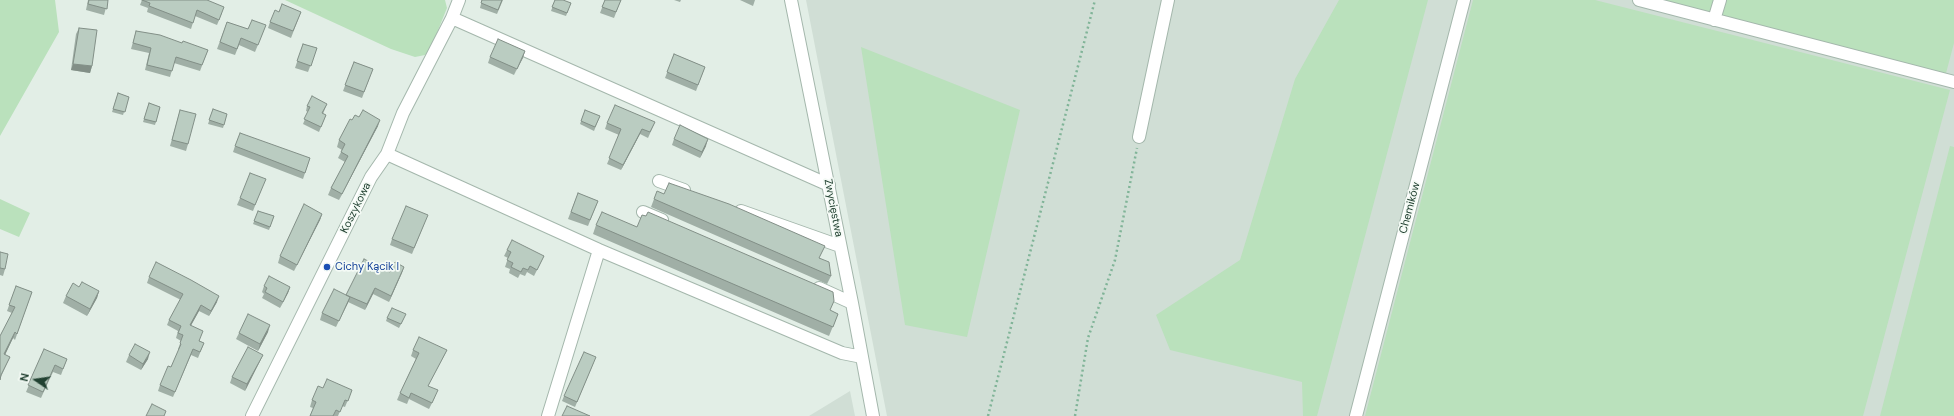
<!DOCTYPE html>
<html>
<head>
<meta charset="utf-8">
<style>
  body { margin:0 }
  #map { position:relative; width:1954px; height:416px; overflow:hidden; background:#e2eee6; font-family:"DM Sans",sans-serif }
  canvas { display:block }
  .north { position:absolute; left:16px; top:360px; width:40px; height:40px; -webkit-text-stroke:3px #f4faf5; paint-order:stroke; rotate:283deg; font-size:11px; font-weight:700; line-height:16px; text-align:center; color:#214131 }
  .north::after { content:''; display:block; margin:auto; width:14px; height:18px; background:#214131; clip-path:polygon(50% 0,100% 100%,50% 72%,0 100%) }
</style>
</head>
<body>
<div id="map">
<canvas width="1954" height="416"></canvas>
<div class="north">N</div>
</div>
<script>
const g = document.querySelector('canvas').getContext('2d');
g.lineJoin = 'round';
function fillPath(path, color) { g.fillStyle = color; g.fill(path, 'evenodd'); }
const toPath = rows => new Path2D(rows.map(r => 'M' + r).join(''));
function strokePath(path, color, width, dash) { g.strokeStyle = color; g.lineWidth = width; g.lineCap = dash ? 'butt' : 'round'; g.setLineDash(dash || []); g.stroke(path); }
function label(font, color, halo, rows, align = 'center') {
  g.font = font + ' "DM Sans",sans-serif'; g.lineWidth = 3.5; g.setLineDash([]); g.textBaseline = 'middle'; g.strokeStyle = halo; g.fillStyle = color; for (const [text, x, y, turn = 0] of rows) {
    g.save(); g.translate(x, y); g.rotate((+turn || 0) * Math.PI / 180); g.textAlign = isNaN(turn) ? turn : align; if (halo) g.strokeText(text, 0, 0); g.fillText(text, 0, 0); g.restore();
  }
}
fillPath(toPath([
  [806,0,1954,0,1954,416,887,416],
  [850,391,855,416,809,416]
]), '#d0ded5');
fillPath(toPath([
  [0,0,55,0,59,32,0,136],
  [285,0,445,0,447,8,430,50,425,55,415,57,391,49],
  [1339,0,1428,0,1317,416,1303,416,1302,382,1170,350,1156,315,1240,260,1295,79],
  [1473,0,1595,0,1950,90,1863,416,1365,416],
  [1649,0,1954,0,1954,43,1945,77],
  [861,47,1020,110,967,337,905,325],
  [1950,146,1954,147,1954,416,1880,416],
  [0,199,30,213,19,237,0,229]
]), '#bae1bc');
const minor = toPath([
  [791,0,852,303,873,416],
  [1639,0,1954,82],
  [452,18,829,185],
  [1714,20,1720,0],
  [1139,137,1168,0],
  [387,154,599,250,842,353,862,357],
  [659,181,684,190],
  [741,211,840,246],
  [643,212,662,220],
  [819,288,852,303],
  [252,416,371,177,387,154,403,113,452,18,459,0],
  [548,416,599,250],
  [1356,416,1464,0]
]);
strokePath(minor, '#a4b7ac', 14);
strokePath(toPath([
  [988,416,1095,0],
  [1075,416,1088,338,1115,260,1137,148]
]), '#80b498', 2.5, [2, 3]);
strokePath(minor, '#fff', 12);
fillPath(toPath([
  [88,0,108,0,104,15,86,10],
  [142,0,207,0,222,13,217,25,195,16,191,29,147,12,148,8,140,5],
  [482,0,503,0,497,14,480,8],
  [555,0,571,3,566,16,551,11],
  [605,0,621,0,614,18,600,13],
  [674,0,681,0,680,2],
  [740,0,755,0,753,6],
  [279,12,301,12,291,38,268,28,270,22],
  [227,22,248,29,266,25,255,52,239,45,235,55,217,49],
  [79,28,92,66,90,73,71,70,76,34],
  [136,31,208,50,200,71,174,63,170,77,145,70,149,53,131,49],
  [303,44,317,48,308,72,295,68],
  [525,51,514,75,488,63,490,57],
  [674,54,705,67,696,91,665,78],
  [354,62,373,69,362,98,343,91],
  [118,93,129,97,123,115,112,112],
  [149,103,160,107,155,125,143,122],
  [327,104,323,114,326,115,319,132,303,124,308,112,306,111,307,106],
  [213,109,227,114,223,128,208,124],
  [180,110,188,144,186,151,170,146],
  [585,110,600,116,594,131,580,124],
  [655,122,648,138,640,134,621,170,607,164,619,135,605,129,607,123],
  [378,126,339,200,328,195,331,188,345,162,338,158,342,150,337,147,339,140],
  [674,139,706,146,700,158,672,145],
  [235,146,310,158,303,179,233,152],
  [263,185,253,211,237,205,240,198],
  [578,193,598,201,588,226,568,219],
  [654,199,820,258,831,276,827,284,651,207],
  [258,211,274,216,269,230,253,224],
  [322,214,320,220,294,271,278,263,280,256],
  [425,222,412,254,390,245,392,239],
  [596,225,831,311,838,314,829,336,593,234],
  [507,250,544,256,534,276,527,272,525,276,520,274,518,278,509,273,510,269,505,267,508,258,504,256],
  [0,252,5,269,3,276,0,275],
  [404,267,389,302,373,294,365,310,348,302,336,327,320,320,322,313,390,272],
  [149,277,217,302,209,316,199,311,191,325,200,341,204,343,198,358,191,355,173,397,158,391,160,385,171,367,179,350,178,349,181,341,176,338,178,331,167,325,169,320,181,300,147,283],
  [16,286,32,292,15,340,13,338,5,355,10,357,0,379,12,313,7,311],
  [264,286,290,287,288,293,280,308,262,298,264,294,262,292],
  [99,291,97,298,87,316,63,303,66,296],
  [387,318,404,318,399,328,386,321],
  [268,332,258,351,236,339,239,333],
  [44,349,67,359,61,375,53,372,41,398,26,392],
  [413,350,447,350,444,356,428,386,435,397,429,409,409,399,407,404,397,400,400,393,416,359,411,356],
  [129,355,148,359,141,370,126,362],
  [263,355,245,391,230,383,232,377],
  [594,362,575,407,562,401,564,396],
  [323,388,352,390,345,407,342,406,338,416,310,416,313,408,310,407,312,400]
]), '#a0afa6');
fillPath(toPath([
  [525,51,523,58,514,75,517,69],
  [73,64,92,66,90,73,71,70],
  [380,120,378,126,339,200,342,194],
  [642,129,640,134,621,170,623,165],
  [708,139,706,146,700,158,702,152],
  [322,214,320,220,294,271,297,265],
  [404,267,402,273,389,302,391,296],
  [290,287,288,293,280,308,283,302],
  [375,288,373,294,365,310,367,304],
  [99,291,97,298,87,316,90,309],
  [219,296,217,302,209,316,211,311],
  [350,297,348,303,336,327,339,321],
  [201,305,199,311,188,331,190,325],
  [270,325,268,332,258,351,260,344],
  [15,332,13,338,2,361,4,354],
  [150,352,148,359,141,370,143,364],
  [263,355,245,391,247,384]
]), '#828f87');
const building = toPath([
  [89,0,108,0,107,9,88,4,89,0],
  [142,0,207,0,224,7,219,20,197,10,193,23,149,6,150,3,142,0],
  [482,0,502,0,498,10,481,3,482,0],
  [555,0,563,0,571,3,567,13,552,7,555,0],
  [605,0,621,0,616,12,602,7,605,0],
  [282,4,301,12,293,31,270,22,275,10,279,12,282,4],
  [252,20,266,25,258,45,241,38,237,49,220,42,227,22,248,29,252,20],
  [79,28,97,30,92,66,73,64,79,28],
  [136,31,160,35,182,43,183,41,208,50,202,65,176,57,172,71,147,65,151,48,133,43,136,31],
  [498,39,525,51,517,69,490,57,498,39],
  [303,44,317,48,311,66,297,61,303,44],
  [674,54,705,67,698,85,667,72,674,54],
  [354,62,373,69,364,92,345,85,354,62],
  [118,93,129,97,125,112,113,109,118,93],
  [312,96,327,104,322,113,326,115,321,127,304,119,310,107,307,106,312,96],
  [149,103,160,107,156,122,144,119,149,103],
  [615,105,655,122,650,132,642,129,623,165,609,158,621,129,607,123,615,105],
  [213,109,227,114,224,125,209,120,213,109],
  [180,110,196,114,188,144,172,140,180,110],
  [363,110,380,120,342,194,331,188,348,156,341,152,345,144,339,140,350,119,352,120,355,115,359,117,363,110],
  [585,110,600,116,595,127,581,121,585,110],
  [680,125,708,139,702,152,674,139,680,125],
  [240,133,310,158,305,173,235,146,240,133],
  [250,173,266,179,255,205,240,198,250,173],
  [669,183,729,204,825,246,819,258,829,262,831,276,654,199,657,191,664,194,669,183],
  [578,193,598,201,590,220,571,212,578,193],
  [304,204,322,214,297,265,280,256,304,204],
  [406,206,428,215,414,248,392,239,406,206],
  [258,211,274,216,270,227,254,221,258,211],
  [602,212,637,227,642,215,646,216,648,212,833,292,834,301,830,310,838,314,833,327,596,225,602,212],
  [512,240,544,256,537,270,530,266,528,270,523,268,521,272,511,267,513,263,507,260,511,252,507,250,512,240],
  [0,252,8,254,5,269,0,268,0,252],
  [364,259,390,272,395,262,404,267,391,296,375,288,367,304,346,295,364,259],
  [156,262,191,280,219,296,211,311,201,305,190,325,203,331,199,341,204,343,200,352,193,349,175,392,160,385,168,366,171,367,181,344,180,343,183,335,178,333,181,326,169,320,183,294,149,277,156,262],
  [269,276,290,287,283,302,265,292,267,288,264,286,269,276],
  [82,282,99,291,90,309,66,296,73,283,79,287,82,282],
  [16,286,32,292,17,334,15,332,4,354,10,357,1,375,0,380,0,336,15,307,9,305,16,286],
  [334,289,350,297,339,321,322,313,334,289],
  [392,308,406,314,401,324,387,318,392,308],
  [248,314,270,325,260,344,239,333,248,314],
  [419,337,447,350,428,386,438,390,432,403,411,393,409,398,400,393,419,353,413,350,419,337],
  [135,344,150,352,143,364,129,355,135,344],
  [248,347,263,355,247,384,232,377,248,347],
  [44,349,67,359,63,369,55,365,43,392,28,385,44,349],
  [584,352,596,357,577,402,564,396,584,352],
  [327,379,352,390,348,401,345,400,340,412,336,410,333,416,310,416,316,402,312,400,318,386,323,388,327,379],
  [152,404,166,411,164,416,146,416,152,404],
  [567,406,590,416,562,416,567,406]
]);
fillPath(building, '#baccc1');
strokePath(building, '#828f87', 1);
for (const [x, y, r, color] of [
  [327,267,4,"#1a4fb4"]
]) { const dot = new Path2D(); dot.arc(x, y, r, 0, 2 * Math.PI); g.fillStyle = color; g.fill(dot); strokePath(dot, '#f4faf5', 1.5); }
label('11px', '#214131', '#f4faf5', [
  ["Koszykowa",356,208,-64],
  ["Zwycięstwa",833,208,79],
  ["Chemików",1410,208,-75]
]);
label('11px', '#164399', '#f4faf5', [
  ["Cichy Kącik I",335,267]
], 'left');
</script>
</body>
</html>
